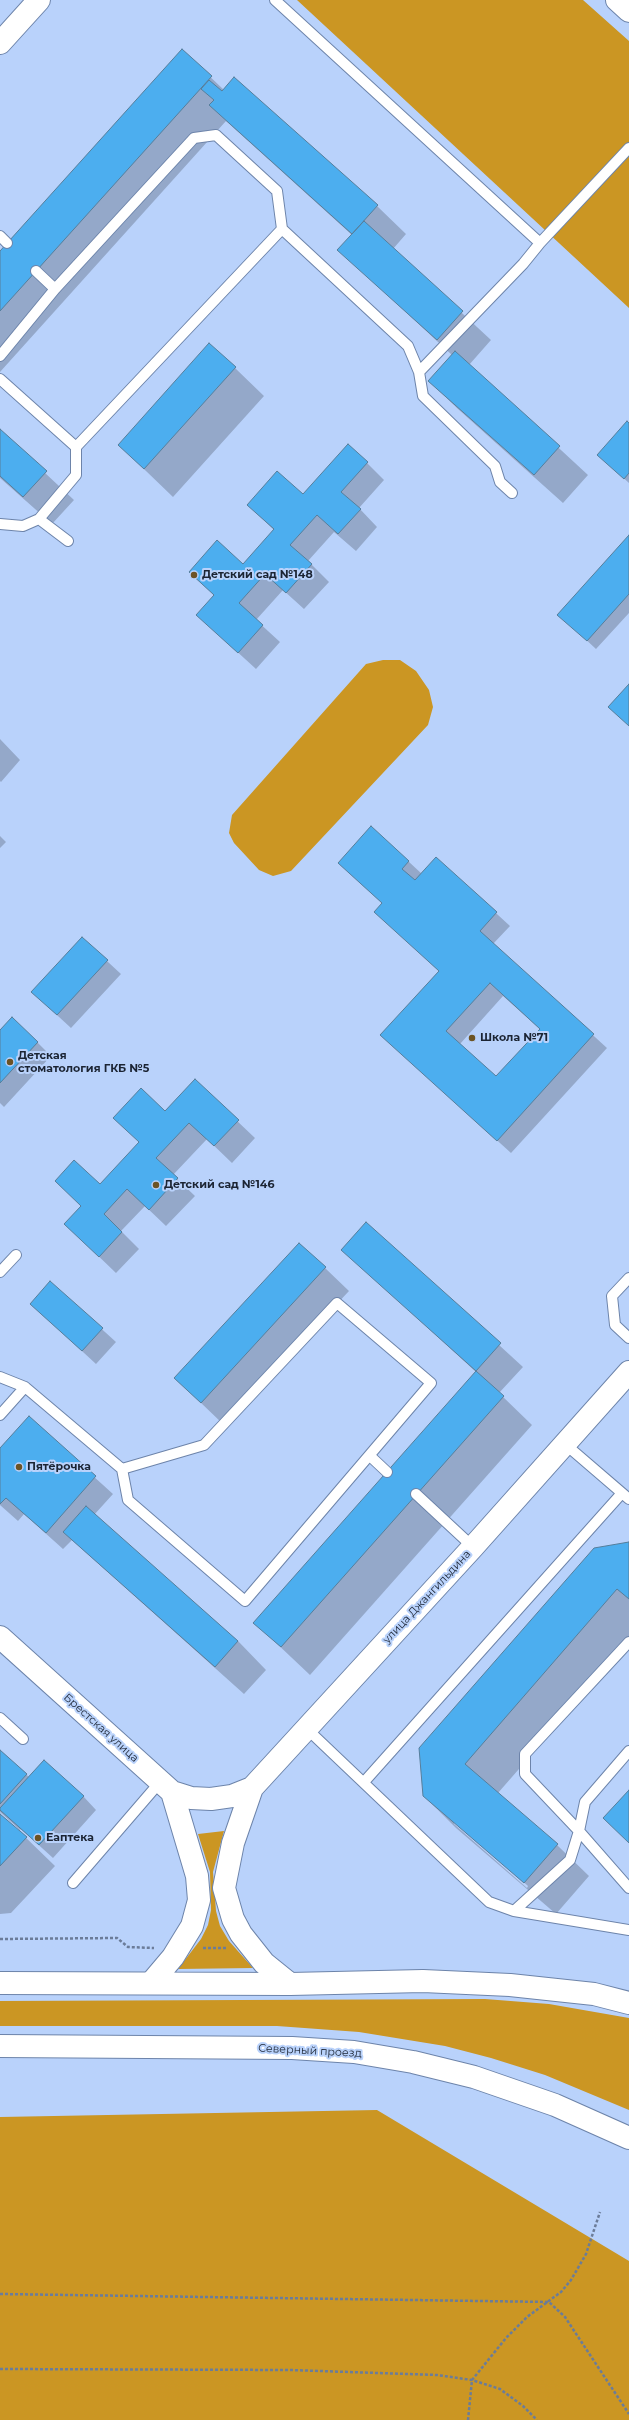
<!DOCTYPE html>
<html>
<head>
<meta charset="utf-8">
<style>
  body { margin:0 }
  canvas { display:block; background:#b9d2fb }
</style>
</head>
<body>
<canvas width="629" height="2420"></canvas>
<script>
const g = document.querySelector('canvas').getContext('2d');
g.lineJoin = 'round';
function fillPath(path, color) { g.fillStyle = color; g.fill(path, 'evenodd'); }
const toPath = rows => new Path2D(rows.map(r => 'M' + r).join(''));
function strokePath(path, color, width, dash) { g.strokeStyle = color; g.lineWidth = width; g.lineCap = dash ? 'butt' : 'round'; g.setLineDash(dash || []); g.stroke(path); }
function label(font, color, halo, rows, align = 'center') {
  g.font = font + ' Montserrat,sans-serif'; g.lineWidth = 4; g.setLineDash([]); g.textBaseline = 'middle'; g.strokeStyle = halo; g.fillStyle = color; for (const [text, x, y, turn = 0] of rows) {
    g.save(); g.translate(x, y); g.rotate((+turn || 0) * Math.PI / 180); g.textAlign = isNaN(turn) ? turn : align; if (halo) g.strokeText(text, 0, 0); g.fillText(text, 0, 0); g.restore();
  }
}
fillPath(toPath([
  [297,0,583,0,629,41,629,308],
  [383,660,400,660,416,671,429,690,433,707,428,725,291,871,273,876,259,870,234,843,229,833,232,815,366,664],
  [224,1831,213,1872,216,1911,220,1926,229,1941,253,1968,178,1969,201,1939,208,1925,211,1910,210,1872,198,1834],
  [485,1999,549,2004,629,2018,629,2110,545,2075,491,2058,445,2046,359,2032,277,2026,0,2026,0,2001],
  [377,2110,629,2261,629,2420,0,2420,0,2117]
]), '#cb9623');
fillPath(toPath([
  [182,50,224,90,377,206,406,234,393,249,491,340,469,365,588,475,563,503,458,409,429,381,452,355,339,250,352,235,226,121,0,372,0,253],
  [235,368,264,396,173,497,119,445],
  [629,424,629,483,607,463],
  [0,431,74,500,52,524,0,478],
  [367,463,384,480,359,508,377,527,356,551,334,532,308,561,329,582,304,609,283,590,256,620,280,642,256,669,197,615,215,596,190,572,243,565,274,530,248,505,303,496],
  [629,537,629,613,596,649,568,623],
  [0,739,20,760,1,782,0,781],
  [0,836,6,842,0,848],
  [436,858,510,926,493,944,607,1048,511,1153,381,1035,439,971,376,912,383,904,339,863,408,861,422,874],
  [503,996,540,1029,496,1078,460,1044],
  [82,938,121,974,71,1028,46,1005],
  [0,1031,37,1042,51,1056,4,1107,0,1103],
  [195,1081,255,1138,232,1163,207,1139,173,1175,195,1196,166,1226,145,1206,121,1231,139,1249,116,1273,65,1224],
  [366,1223,523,1367,499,1393,532,1425,310,1675,255,1623,476,1372,342,1249],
  [300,1244,349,1291,224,1425,175,1378],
  [50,1282,116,1342,96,1364,31,1304],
  [29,1418,113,1494,94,1515,238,1641,266,1670,244,1694,72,1540,63,1549,24,1514,18,1521,0,1505,0,1450],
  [629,1543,629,1643,498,1793,557,1845,589,1876,556,1914,456,1828,424,1796],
  [454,1822,528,1886,527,1888,454,1824],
  [0,1751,29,1777,83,1796,96,1810,53,1858,21,1829,19,1831,55,1866,11,1913,0,1914,0,1815,19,1831,20,1830,0,1812]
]), '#0003');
const building = toPath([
  [182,49,212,76,0,311,0,251,182,49],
  [234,77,378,205,352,234,209,105,214,100,201,89,209,80,222,91,234,77],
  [364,221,463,311,437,340,337,250,364,221],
  [209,343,236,367,144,469,118,445,209,343],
  [455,351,560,446,534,475,428,381,455,351],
  [627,421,629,423,629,473,624,479,597,455,627,421],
  [0,429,47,471,23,497,0,476,0,429],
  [348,444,368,462,341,492,361,509,338,534,317,515,290,545,312,564,286,593,265,574,239,603,263,625,238,653,196,615,214,595,189,572,217,540,243,564,274,529,247,505,277,471,303,494,348,444],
  [629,535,629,594,587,641,557,615,629,535],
  [629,684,629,726,608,707,629,684],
  [371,826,409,861,402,869,415,880,436,857,497,912,480,931,594,1034,497,1141,380,1035,439,971,374,912,382,903,338,863,371,826],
  [490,983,540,1029,496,1076,446,1031,490,983],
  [82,937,108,960,57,1015,31,992,82,937],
  [12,1017,38,1042,0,1083,0,1030,12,1017],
  [195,1079,239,1120,214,1146,189,1123,156,1158,178,1178,149,1210,127,1189,104,1214,122,1232,99,1257,64,1224,81,1206,55,1181,74,1160,100,1184,139,1142,113,1118,141,1088,165,1111,195,1079],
  [366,1222,501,1343,476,1371,341,1250,366,1222],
  [299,1243,326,1267,201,1403,174,1378,299,1243],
  [50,1281,103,1328,82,1351,30,1304,50,1281],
  [476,1371,504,1396,281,1647,253,1623,476,1371],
  [29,1416,96,1476,46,1533,6,1498,0,1504,0,1448,29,1416],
  [86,1506,238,1641,215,1667,63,1532,86,1506],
  [629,1542,629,1599,617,1589,465,1764,558,1844,524,1883,423,1796,419,1748,594,1548,629,1542],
  [0,1750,27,1774,0,1804,0,1750],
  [44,1760,84,1796,39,1845,0,1810,0,1808,44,1760],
  [629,1790,629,1843,603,1818,629,1790],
  [0,1814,27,1837,0,1866,0,1814]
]);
fillPath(building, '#4caeef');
strokePath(building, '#567e9b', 1);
const service = toPath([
  [275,0,540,243,629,148],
  [0,236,7,243],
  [36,271,55,289],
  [0,356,55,289,194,138,216,135,277,191,282,229,408,346,419,372],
  [0,379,76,447,282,229],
  [512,493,500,482,495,466,423,396,419,372,523,264,540,243],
  [39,519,68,541],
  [0,524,23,526,39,519,76,475,76,447],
  [0,1272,16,1255],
  [629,1278,612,1296,615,1325,629,1338],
  [0,1377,25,1387],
  [0,1415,25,1387,122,1469,128,1500,245,1601,431,1383,337,1303,204,1445,122,1469],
  [565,1444,629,1499],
  [370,1456,387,1472],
  [416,1494,473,1547],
  [0,1718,23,1739],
  [306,1728,489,1902,514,1911,570,1860,579,1831,525,1774,525,1754,629,1642],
  [629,1751,585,1802,579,1831,629,1888],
  [364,1782,622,1493],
  [73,1883,160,1782],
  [514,1911,629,1930]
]);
const secondary = toPath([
  [617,0,629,11],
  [0,43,39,0],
  [0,1637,172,1792,191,1798,211,1799,232,1796,252,1788,473,1547,629,1372],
  [252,1788,233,1843,224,1888,233,1919,241,1934,264,1963,290,1984],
  [0,1983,290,1984,423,1981,510,1985,594,1994,629,2003],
  [151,1983,173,1957,192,1926,199,1900,197,1876,172,1792],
  [0,2046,292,2048,354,2052,413,2062,474,2077,555,2105,629,2138]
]);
strokePath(service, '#6d84aa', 12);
strokePath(secondary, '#6d84aa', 24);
strokePath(toPath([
  [0,1939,117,1938,128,1947,154,1948],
  [203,1948,226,1948],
  [0,2294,549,2302,565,2317,629,2414],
  [0,2369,290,2370,437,2375,472,2380,500,2389,523,2406,537,2420],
  [468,2420,472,2380,506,2338,527,2317,561,2292,571,2280,586,2254,600,2212]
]), '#6b7c99', 2.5, [3, 2]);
strokePath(service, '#fff', 10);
strokePath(secondary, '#fff', 22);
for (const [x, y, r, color] of [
  [194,575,4,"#6c5324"],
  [472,1038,4,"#6c5324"],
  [10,1062,4,"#6c5324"],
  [156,1185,4,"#6c5324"],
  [19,1467,4,"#6c5324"],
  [38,1838,4,"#6c5324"]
]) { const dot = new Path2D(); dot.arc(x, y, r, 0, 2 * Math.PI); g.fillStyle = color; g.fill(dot); strokePath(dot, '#b9d2fb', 1.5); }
label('bold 11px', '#1b2433', '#b9d2fb', [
  ["Детский сад №148",202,575],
  ["Школа №71",480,1038],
  ["Детская",18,1056],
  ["стоматология ГКБ №5",18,1069],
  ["Детский сад №146",164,1185],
  ["Пятёрочка",27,1467],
  ["Еаптека",46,1838]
], 'left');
label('11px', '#1b2433', '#b9d2fb', [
  ["улица Джангильдина",427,1597,-47],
  ["Брестская улица",101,1728,42],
  ["Северный проезд",310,2051,3]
]);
</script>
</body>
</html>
